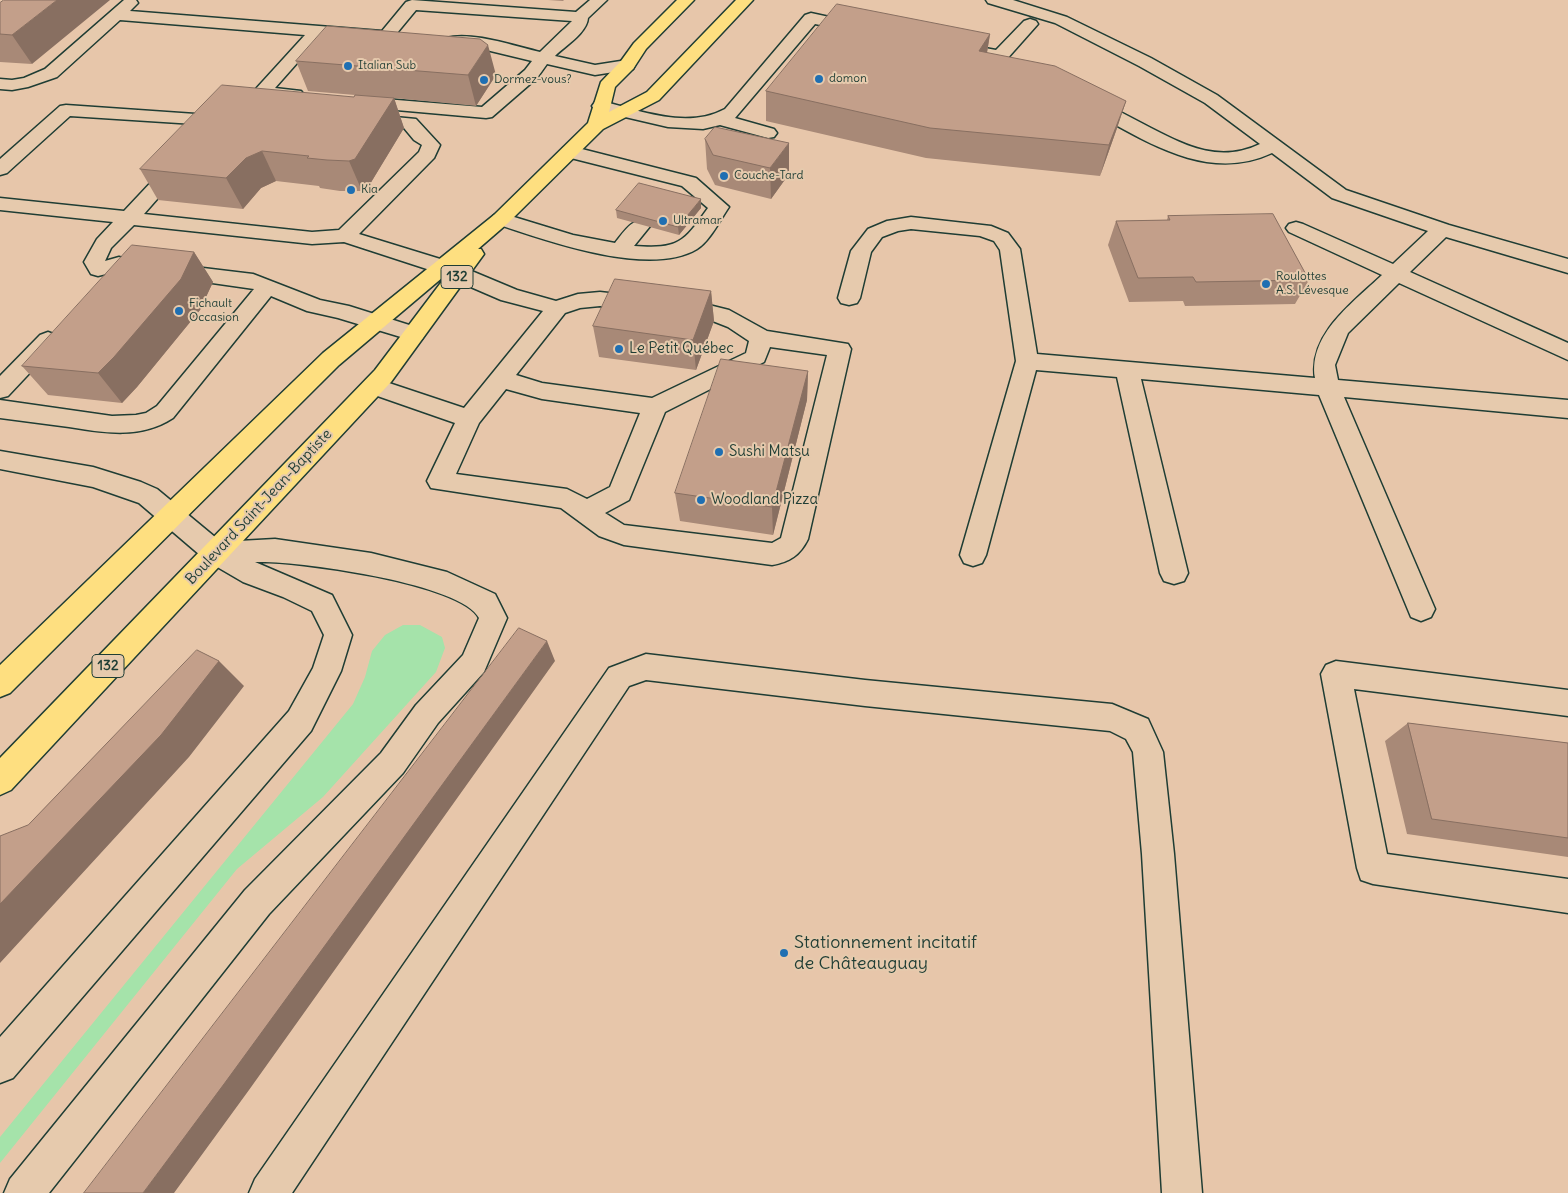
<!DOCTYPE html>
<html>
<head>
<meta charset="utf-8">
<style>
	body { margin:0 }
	canvas { display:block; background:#e7c6aa }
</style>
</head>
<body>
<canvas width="1568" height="1193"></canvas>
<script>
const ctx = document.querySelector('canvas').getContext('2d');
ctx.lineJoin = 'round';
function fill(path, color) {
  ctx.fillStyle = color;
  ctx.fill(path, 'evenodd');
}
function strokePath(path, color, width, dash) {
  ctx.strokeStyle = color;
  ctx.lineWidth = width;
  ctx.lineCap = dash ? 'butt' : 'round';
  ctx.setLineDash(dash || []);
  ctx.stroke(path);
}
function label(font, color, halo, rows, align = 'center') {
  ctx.font = font + ' Delius,sans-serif';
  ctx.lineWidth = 4;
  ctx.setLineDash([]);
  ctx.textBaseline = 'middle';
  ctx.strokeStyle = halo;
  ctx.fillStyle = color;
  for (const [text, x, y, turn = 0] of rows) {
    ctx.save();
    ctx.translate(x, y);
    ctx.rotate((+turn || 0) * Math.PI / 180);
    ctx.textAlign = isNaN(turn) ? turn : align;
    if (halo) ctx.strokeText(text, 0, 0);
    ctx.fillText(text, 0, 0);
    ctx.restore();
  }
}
const green = new Path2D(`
	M403 625H420L442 637 445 648 436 672 323 797 237 869 0 1163V1137L353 704 365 677 372 651 385 635Z`);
const minor = new Path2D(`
	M124 0H136L138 3 130 11 382 31 406 2 412 0 576 12 590 0H607L588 18C587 33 565 46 555 56L595 65 627 60 633 61 635 65 633 69 595 75 547 64 537 78 492 117 486 118 385 109 379 108 376 104 379 100 385 99 482 107 525 70 532 61 478 48 446 44 444 41 446 38C472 31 514 46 540 52L572 21 416 10 392 39 386 41 321 36 275 88 301 91 304 95 301 99C288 102 269 99 256 96L253 92 305 35 120 20 57 77 28 87 12 90 0 89V79L12 80 24 78 45 69Z
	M986 0H1013L1067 17 1151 58 1217 95 1346 190 1449 225 1568 259V273L1446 237 1410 272 1568 343V360L1399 283 1348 333 1335 365 1338 380 1568 400V418L1344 397 1435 609 1431 617 1421 621 1411 617 1319 395 1141 379 1188 573 1184 581 1174 584 1164 581 1160 573 1117 377 1036 370 986 555 982 563 973 566 964 563 960 555 1016 361 1000 250 994 241 980 236 911 229 898 231 882 237 871 252 860 298 857 303 849 305 841 303 838 298 851 251 868 229 887 221 911 217 991 226 1008 233 1020 249 1037 354 1315 378C1308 334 1354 302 1382 275L1289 232 1286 228 1289 224 1296 222 1303 224 1393 264 1428 231 1332 198 1272 153C1204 185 1139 136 1081 106L1078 102 1081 98 1087 97 1093 98C1113 108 1132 118 1151 128 1188 147 1220 163 1260 144L1205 103 1139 66 1055 23 988 3Z
	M811 13 866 25 868 28 866 31 860 33 815 24 735 118 774 129 777 133 774 137 768 138 720 125 703 129 668 127 595 110 592 106 595 102 601 101C640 110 686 130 725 109L805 15Z
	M1030 19 1036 21 1038 24 1006 60 1000 61 963 54 957 53 955 49 957 45 963 44 996 50 1024 21Z
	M66 105 210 115 216 116 219 120 216 124 210 125 70 116 7 173 0 175V159L60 106Z
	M364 114 416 119 440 145 434 158 359 234 450 262 517 290 556 301 578 294 600 292 705 304 729 310 767 331 848 344 851 349 808 539C800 555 790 562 772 565L624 545 599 536 561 508 431 488 427 481 455 423 366 392 362 386 366 380 374 378 464 408 543 311 501 300 436 272 344 242 312 244 134 225 111 248 105 261 119 257 126 259 129 264 126 269 98 276 91 274 84 262 97 239 113 222 0 210V198L124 211 171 161 178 159 185 161 187 165 144 214 312 232 339 230 419 152 422 145 414 140 404 128 358 123 355 119 358 115ZM600 306 705 318 728 327 749 341 746 353 652 398 542 383 516 375 565 313 580 308ZM770 347 827 355 781 538 772 543 624 525 605 513 629 500 665 412 764 362ZM506 389 542 399 640 413 610 487 587 499 567 489 456 474 479 423Z
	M570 146 696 178 729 207C720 220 710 241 697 249 649 278 544 240 494 223L491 219 494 215 501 213 573 235 615 243C624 232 632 217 648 221L651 225 634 246C679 249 683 243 708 208L682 186 563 156 561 152 563 148Z
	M170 264 253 274 320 300 349 306 422 329 425 334 422 339 414 341 338 318 307 311 271 296 173 418C141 439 105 433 69 427 46 424 23 421 0 418V400L112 416 136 415 146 413 157 406 254 289 163 276 160 271 163 266Z
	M48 332 56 335 59 340 56 345 8 396 0 398V376L40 335Z
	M0 451 93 467 141 482 157 489 221 542 275 539 371 553 447 572 495 594 507 618 484 672 438 723 403 773 269 914 49 1193H4L10 1179 245 890 381 753 416 705 463 655 479 618C462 583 294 560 255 562L332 595 352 635 341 671 311 731 13 1078 0 1083V1037L289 711 313 668 324 635 312 611 283 597 243 582 207 561 139 503 93 487 0 469Z
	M646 654 865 680 1112 704 1148 719 1163 752 1174 854 1202 1193H1162L1142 854 1133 752 1126 739 1110 731 865 706 646 680 629 686 292 1193H249L255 1179 609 668Z
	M1336 661 1568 690V716L1354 689 1387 854 1568 879V913L1373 884 1361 880 1357 868 1321 674 1326 665Z`);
const highway = new Path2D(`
	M677 0H694L646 49 633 69 615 87 609 112 647 92 736 0H753L659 100 603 129 508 223 478 249H481L484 254 391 382 11 790 0 795V758L375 370 449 272 339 365 10 693 0 697V665L323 353 494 215 588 123 601 82 621 61 634 43Z`);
const wall = new Path2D(`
	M548 0H564L563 1Z
	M0 3 32 64 0 62Z
	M990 34 987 53 1126 101 1116 131 1100 176 926 158 766 121V91Z
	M296 61 496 75 476 106 394 98 404 128 367 189 362 191H340L320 188 319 186 276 181 261 188 243 209 158 200 140 169 354 97 355 95 308 91Z
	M705 139 789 174 771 199 715 185 707 169Z
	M701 208 679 235 617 218 616 210Z
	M1168 216 1309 280 1295 304 1185 306 1183 301 1129 302 1108 245 1116 221 1167 220Z
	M194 252 213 282 200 310 137 387 122 403 48 395 22 366Z
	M711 291 714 321 696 370 599 357 593 326Z
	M808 371 807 400 773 535 680 521 675 493Z
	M1408 723 1568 743V857L1407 834 1385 741Z`);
const shadedWall = new Path2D(`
	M57 0H110L32 64 12 35Z
	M990 34 985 64 979 51Z
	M488 45 496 75 476 106 468 75Z
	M394 98 404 128 367 189 362 191 349 161Z
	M1126 101 1116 131 1100 176 1109 145Z
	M789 143V174L771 199 770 168Z
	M262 151 276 181 261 188 243 209 226 178 246 158Z
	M701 199V208L679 235 678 227Z
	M194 252 213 282 200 310 137 387 122 403 98 373Z
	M711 291 714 321 696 370 693 340Z
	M808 371 807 400 773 535 772 507Z
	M547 641 555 661 249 1090 174 1193H143Z
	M219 661 244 686 189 757 0 963V904Z`);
const building = new Path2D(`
	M4 0H57L12 35 0 34V3Z
	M837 4 990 34 979 51 1055 66 1126 101 1109 145 930 128 766 91Z
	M327 26 480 39 488 45 468 75 296 61Z
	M222 85 354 97 355 95 394 98 355 159 349 161 327 160 307 158 309 156 262 151 246 158 226 178 140 169Z
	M715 127 789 143 770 168 713 155 705 139Z
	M639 183 701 199 678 227 616 210Z
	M1273 214 1309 280 1196 282 1193 277 1138 278 1116 221 1170 220 1168 216Z
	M132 245 194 252 181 279 114 357 98 373 22 366Z
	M615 279 711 291 693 340 593 326Z
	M721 359 808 371 772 507 675 493Z
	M519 628 547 641 224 1084 143 1193H84Z
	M197 650 219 661 161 735 0 904V836L28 825Z
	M1408 723 1568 743V838L1432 819Z`);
const markers = [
	[348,66,5,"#1f6fb2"],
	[819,79,5,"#1f6fb2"],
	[484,80,5,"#1f6fb2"],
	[724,176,5,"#1f6fb2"],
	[351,190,5,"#1f6fb2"],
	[663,221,5,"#1f6fb2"],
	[1266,284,5,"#1f6fb2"],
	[179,311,5,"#1f6fb2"],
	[619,349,5,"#1f6fb2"],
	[719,452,5,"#1f6fb2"],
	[701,500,5,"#1f6fb2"],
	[784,953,5,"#1f6fb2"]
];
const farPoinames = [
	["Italian Sub",358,66],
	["domon",829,79],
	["Dormez-vous?",494,80],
	["Couche-Tard",734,176],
	["Kia",361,190],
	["Ultramar",673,221],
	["Roulottes",1276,277],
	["A.S. Lévesque",1276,291],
	["Fichault",189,304],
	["Occasion",189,318]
];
const shields = [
	[457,277,32],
	[108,666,32]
];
const shieldNames = [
	["132",457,277],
	["132",108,666]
];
const poiNames = [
	["Le Petit Québec",629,349],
	["Sushi Matsu",729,452],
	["Woodland Pizza",711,500]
];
const streetNames = [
	["Boulevard Saint-Jean-Baptiste",259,507,-47]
];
const nearPoinames = [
	["Stationnement incitatif",794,943],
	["de Châteauguay",794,964]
];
fill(green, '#a5e3aa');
strokePath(minor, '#1f3d34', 3);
strokePath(highway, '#1f3d34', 3);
fill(minor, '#e6caad');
fill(highway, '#fedf80');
fill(wall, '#a88977');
fill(shadedWall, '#886f61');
fill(building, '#c39f8a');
strokePath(building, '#886f61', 1);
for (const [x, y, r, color] of markers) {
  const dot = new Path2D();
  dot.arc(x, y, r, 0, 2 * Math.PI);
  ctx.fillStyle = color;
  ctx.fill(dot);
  strokePath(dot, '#e6caad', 2);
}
label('12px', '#1f3d34', '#e6caad', farPoinames, 'left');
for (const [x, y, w] of shields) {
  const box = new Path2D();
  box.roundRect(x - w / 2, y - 11.5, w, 23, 4);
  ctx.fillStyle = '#e6caad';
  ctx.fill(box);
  strokePath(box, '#1f3d34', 1);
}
label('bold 14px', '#1f3d34', null, shieldNames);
label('15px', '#1f3d34', '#e6caad', poiNames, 'left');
label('15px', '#1f3d34', '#e6caad', streetNames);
label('18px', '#1f3d34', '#e6caad', nearPoinames, 'left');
</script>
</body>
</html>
